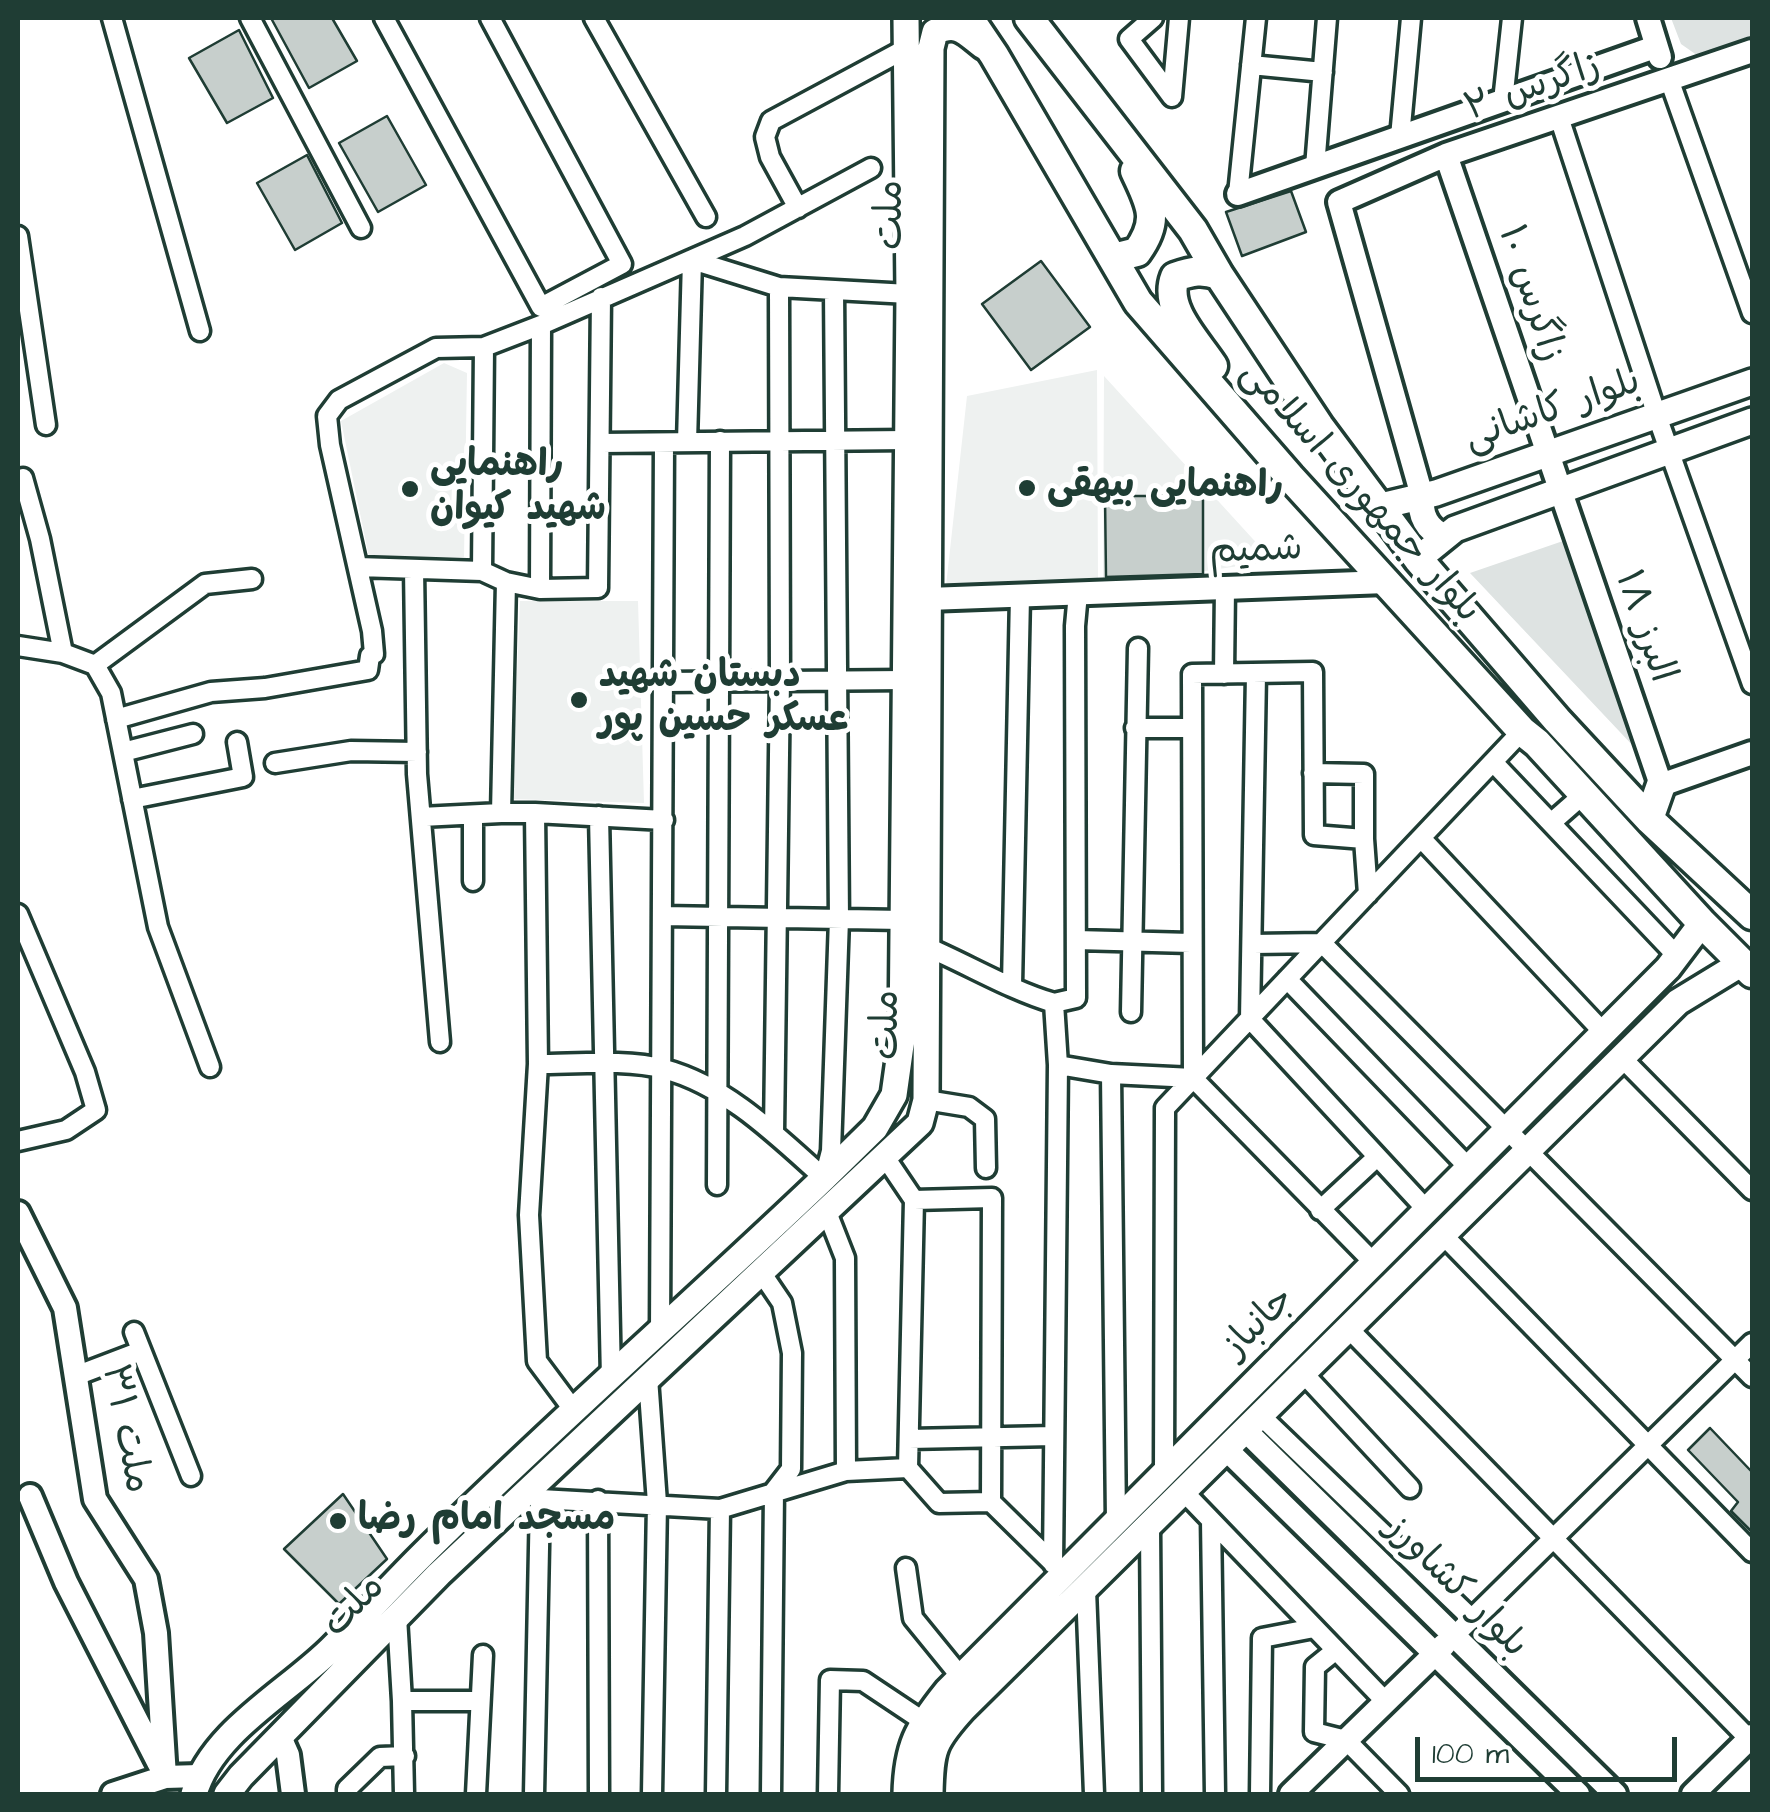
<!DOCTYPE html>
<html>
<head>
<meta charset="utf-8">
<style>
	body { margin:0 }
	#map { position:relative; width:1770px; height:1812px; overflow:hidden; background:#fff; font-family:"Architects Daughter",sans-serif }
	canvas { display:block }
	.frame { position:absolute; inset:0; border:20px solid #1f3d34; pointer-events:none }
	.scale { position:absolute; left:1415px; top:1737px; width:262px; height:45px; box-sizing:border-box; border:5px solid #1f3d34; border-top:0; padding-left:12px; font-size:30px; line-height:35px; white-space:nowrap; color:#1f3d34; -webkit-text-stroke:8px #fff; paint-order:stroke }
</style>
</head>
<body>
<div id="map">
<canvas width="1770" height="1812"></canvas>
<div class="frame"></div>
<div class="scale">100 m</div>
</div>
<script>
const ctx = document.querySelector('canvas').getContext('2d');
ctx.lineJoin = 'round';
function fill(path, color) {
  ctx.fillStyle = color;
  ctx.fill(path, 'evenodd');
}
function strokePath(path, color, width, dash) {
  ctx.strokeStyle = color;
  ctx.lineWidth = width;
  ctx.lineCap = dash ? 'butt' : 'round';
  ctx.setLineDash(dash || []);
  ctx.stroke(path);
}
function label(font, color, halo, rows, align = 'center') {
  ctx.font = font + ' "Architects Daughter","Playpen Sans Arabic",sans-serif';
  ctx.lineWidth = 10;
  ctx.setLineDash([]);
  ctx.textBaseline = 'middle';
  ctx.strokeStyle = halo;
  ctx.fillStyle = color;
  for (const [text, x, y, turn = 0] of rows) {
    ctx.save();
    ctx.translate(x, y);
    ctx.rotate((+turn || 0) * Math.PI / 180);
    ctx.textAlign = isNaN(turn) ? turn : align;
    if (halo) ctx.strokeText(text, 0, 0);
    ctx.fillText(text, 0, 0);
    ctx.restore();
  }
}
const built = new Path2D(`
	M444 363 467 373 464 557H369L341 421Z
	M1097 370 1098 581 946 586 967 396Z
	M1104 376 1273 561 1103 586Z
	M520 601H638L644 803 512 799Z`);
const green = new Path2D(`
	M1671 18H1752V43L1701 58 1681 44Z
	M1563 541 1636 749 1470 573Z`);
const building = new Path2D(`
	M271 18H332L357 61 309 88Z
	M239 30 273 98 227 123 189 58Z
	M387 116 426 185 378 212 339 143Z
	M307 155 342 223 295 250 257 183Z
	M1291 191 1306 232 1242 256 1226 212Z
	M1041 261 1090 327 1031 370 982 304Z
	M1105 496H1203V574L1106 577Z
	M1710 1428 1752 1472V1532L1731 1511 1738 1502 1688 1450Z
	M343 1494 387 1559 339 1604 284 1549Z`);
const minor = new Path2D(`
	M112 18 200 331
	M250 18 361 228
	M384 18 541 307 622 264 490 18
	M594 18 706 217
	M1153 18 1129 39 1172 97 1179 18
	M1251 65 1323 72
	M1669 79 1752 313
	M1503 101 1512 18
	M1559 117 1657 416 1752 684
	M1400 137 1411 18
	M1315 167 1327 18
	M1238 194 1256 18
	M798 208 770 157 765 137 771 121 907 48
	M18 236 46 425
	M687 442 692 260 779 287 909 294
	M601 443 907 440
	M18 480 23 478 40 539 63 653
	M358 567 482 571 506 582 540 589 598 588 601 297
	M414 569 417 774 440 1042
	M482 571 484 347
	M506 582 501 813H535L538 1064 529 1215 537 1361 575 1412
	M540 589 541 325
	M18 646 63 653 95 665 111 693 158 927 210 1067
	M95 665 205 584 252 579
	M1224 674 1225 588
	M1256 674 1250 1019 1425 1208
	M665 682 905 680
	M116 719 211 692 265 688 368 670 370 656 374 654 372 631 330 445 327 416 339 400 436 348 484 347 541 325 745 236 871 168
	M1135 728H1192
	M123 752 193 734
	M1493 762 1677 956
	M275 763 351 751 417 752
	M1313 773 1364 774V839
	M132 799 243 777 237 742
	M535 813 664 820
	M473 815V881
	M599 816 611 1378
	M421 817 501 813
	M1551 823 1584 794
	M1421 838 1604 1033
	M18 914 85 1072 96 1110 66 1130 18 1141
	M663 916 903 920
	M1076 940 1191 943
	M1253 944 1322 943 1752 1377
	M927 947C969 965 1010 990 1054 1003L1058 1065 1111 1074 1193 1078
	M1287 979 1469 1168
	M1012 985 1020 596
	M1054 1003 1076 998 1075 626 1078 593
	M1131 1012 1138 648
	M1622 1058 1752 1190
	M538 1064C576 1064 628 1059 664 1069 727 1086 776 1135 824 1178L831 1151 839 919 834 290
	M1111 1074 1116 1521
	M1193 1078 1192 674 1313 672 1314 835 1364 839 1368 894
	M1193 1078 1374 1263
	M926 1100 969 1107 985 1119 986 1168
	M774 1133 780 679 779 287
	M885 1157 914 1200 908 1468
	M717 1185 720 441
	M914 1200 992 1198 991 1502
	M1320 1210 1377 1157
	M827 1212 845 1258 846 1471
	M1443 1235 1752 1552
	M761 1272 782 1303 792 1353 791 1469 774 1491 771 1794
	M1349 1329 1752 1742
	M134 1332 191 1476
	M660 1333 664 443
	M1304 1374 1410 1488
	M78 1375 141 1351
	M648 1378 657 1503 652 1794
	M1261 1416 1471 1618
	M909 1439 1053 1436
	M1164 1473 1165 1108 1522 731
	M531 1486 540 1499 720 1509 846 1471 908 1468 939 1503 991 1502 1052 1562
	M1184 1492 1386 1702
	M598 1500 599 1794
	M1211 1520 1215 1794
	M1150 1527 1152 1794
	M1053 1564 1058 1065
	M906 1568 913 1618 961 1677
	M1086 1590 1094 1794
	M397 1617 402 1701
	M1454 1636 1752 1343
	M1336 1650 1315 1667 1314 1732 1346 1740 1399 1794
	M347 1794V1789L380 1757 405 1756
	M404 1794 402 1701H480
	M476 1794 483 1655
	M534 1794 540 1499
	M716 1794 720 1509
	M828 1794 830 1680 863 1681 923 1721
	M1260 1794 1262 1638 1314 1628`);
const tertiary = new Path2D(`
	M1648 18 1660 57
	M1446 155 1661 785 1752 753
	M1238 194 1655 47
	M1422 496 1339 202 1446 155 1752 51
	M928 599 1386 582
	M18 1213 65 1308 95 1499 146 1579 156 1633 165 1777
	M1246 1431 1615 1794
	M1227 1450 1578 1794
	M30 1496 66 1582 159 1764
	M280 1737 288 1755 293 1794
	M113 1794 165 1777 199 1776
	M1291 1794 1444 1645
	M1693 1794 1752 1736`);
const secondary = new Path2D(`
	M1422 496C1419 515 1427 530 1445 537
	M1377 507 1436 493 1752 382
	M1418 559 1455 529 1752 421
	M194 1794C211 1732 288 1692 332 1648 362 1618 391 1586 421 1556 552 1426 691 1305 824 1178L875 1128 894 1095 902 1038 909 294 906 18
	M227 1794 241 1776 439 1574 920 1123 926 1100 931 48 935 32C957 21 965 32 983 46
	M906 1794C907 1747 917 1728 947 1691L1668 968 1702 923
	M930 1794C931 1749 933 1742 964 1708L1678 1002 1742 963`);
const primary = new Path2D(`
	M969 18 994 55 1138 302 1290 477 1522 731 1537 743 1702 923 1752 973
	M1029 18 1193 230 1219 275 1319 426 1418 559 1557 720 1649 819 1752 915
	M1113 258 1137 252C1161 219 1150 204 1135 171
	M1213 366C1196 340 1163 308 1175 277 1192 271 1202 269 1219 275
	M1649 819 1661 785`);
const markers = [
	[1027,488,10,"#1f3d34"],
	[410,489,10,"#1f3d34"],
	[579,700,10,"#1f3d34"],
	[338,1521,10,"#1f3d34"]
];
const streetNames = [
	["زاگرس ۲",1533,89,-19],
	["ملت",893,215,-90],
	["زاگرس ۱۰",1529,294,72],
	["بلوار کاشانی",1553,412,-19],
	["بلوار جمهوری اسلامی",1359,493,48],
	["شمیم",1256,552,-2],
	["البرز ۱۸",1643,627,71],
	["ملت",889,1025,-90],
	["جانباز",1260,1324,-45],
	["ملت ۳۱",124,1429,79],
	["بلوار کشاورز",1455,1588,45],
	["ملت",355,1607,-46]
];
const poiNames = [
	["راهنمایی",430,467],
	["شهید کیوان",430,511],
	["راهنمایی بیهقی",1047,488],
	["دبستان شهید",599,678],
	["عسکر حسین پور",599,722],
	["مسجد امام رضا",358,1521]
];
fill(built, '#eef1f0');
fill(green, '#dee3e2');
fill(building, '#c7cfcc');
strokePath(building, '#1f3d34', 2.5);
strokePath(minor, '#1f3d34', 25);
strokePath(tertiary, '#1f3d34', 30);
strokePath(secondary, '#1f3d34', 32);
strokePath(primary, '#1f3d34', 35);
strokePath(minor, '#fff', 18);
strokePath(tertiary, '#fff', 22);
strokePath(secondary, '#fff', 25);
strokePath(primary, '#fff', 28);
for (const [x, y, r, color] of markers) {
  const dot = new Path2D();
  dot.arc(x, y, r, 0, 2 * Math.PI);
  ctx.fillStyle = color;
  ctx.fill(dot);
  strokePath(dot, '#fff', 4);
}
label('38px', '#1f3d34', '#fff', streetNames);
label('bold 38px', '#1f3d34', '#fff', poiNames, 'left');
</script>
</body>
</html>
